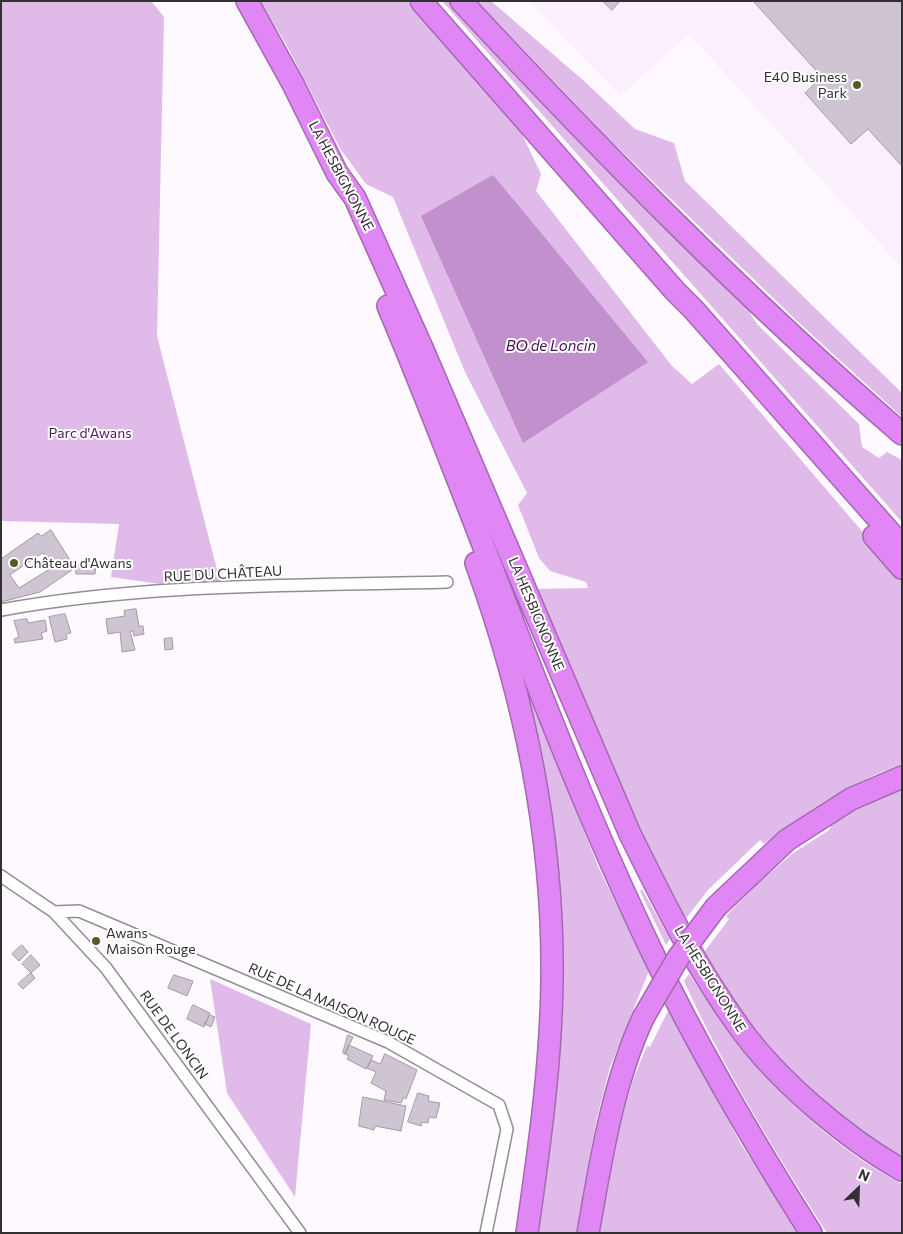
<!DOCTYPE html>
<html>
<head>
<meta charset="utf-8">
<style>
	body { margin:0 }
	#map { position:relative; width:903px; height:1234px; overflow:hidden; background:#fdf9fe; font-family:Commissioner,sans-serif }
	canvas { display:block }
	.frame { position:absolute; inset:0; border:2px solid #333034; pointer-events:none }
	.north { position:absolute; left:833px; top:1164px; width:50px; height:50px; -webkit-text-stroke:4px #fff; paint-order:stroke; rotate:24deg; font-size:14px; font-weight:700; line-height:20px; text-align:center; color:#333034 }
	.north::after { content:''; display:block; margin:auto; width:18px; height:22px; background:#333034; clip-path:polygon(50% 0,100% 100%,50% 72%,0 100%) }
</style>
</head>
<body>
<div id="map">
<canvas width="903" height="1234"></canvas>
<div class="frame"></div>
<div class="north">N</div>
</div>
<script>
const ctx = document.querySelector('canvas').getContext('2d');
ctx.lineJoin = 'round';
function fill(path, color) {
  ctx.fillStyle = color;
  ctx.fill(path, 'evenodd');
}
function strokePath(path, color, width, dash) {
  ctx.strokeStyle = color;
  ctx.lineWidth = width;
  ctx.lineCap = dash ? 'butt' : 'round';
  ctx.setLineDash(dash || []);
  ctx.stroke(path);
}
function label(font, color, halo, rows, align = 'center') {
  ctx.font = font + ' Commissioner,sans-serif';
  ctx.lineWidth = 4;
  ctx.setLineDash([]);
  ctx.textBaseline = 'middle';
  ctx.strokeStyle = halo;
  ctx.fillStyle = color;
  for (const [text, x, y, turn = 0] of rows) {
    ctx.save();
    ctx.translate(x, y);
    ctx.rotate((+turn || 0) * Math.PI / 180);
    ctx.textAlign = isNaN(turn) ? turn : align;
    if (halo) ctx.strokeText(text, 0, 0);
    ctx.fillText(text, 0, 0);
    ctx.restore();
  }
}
const built = new Path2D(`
	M529 1H902V268L689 34 620 96Z`);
const green = new Path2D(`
	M1 1H151L164 17 157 336 223 593 111 577 119 524 1 521Z
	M260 1H407L520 130 541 174 536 191 672 366 692 384 719 364 902 578V764C852 782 807 812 764 844L760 840 708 890 684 921 652 861 532 589 588 588 586 582 550 571 539 558 518 505 527 493 465 372 393 197 366 184 341 150 287 46Z
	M442 1H451L649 208 738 294 757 324 859 424 862 447 879 458 887 452 902 460V522Z
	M477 1H491L584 81 635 129 674 143 685 181 902 393V417L798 322 608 138Z
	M528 691 600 871 649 971 610 1067 597 1117 576 1233H535L555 1068 525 693Z
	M902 784V1162L810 1094 741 1019 702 955 729 919 726 916 757 884 792 854 829 830 835 818Z
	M642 889 670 939 666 945 640 891Z
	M689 974C744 1058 812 1137 902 1184V1233H827C775 1152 724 1069 684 981Z
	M210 979 311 1024 295 1197 227 1093Z
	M669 1009 741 1144 799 1233H597L615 1125 621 1121 633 1080 647 1046 650 1047Z`);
const water = new Path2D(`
	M493 175 648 362 523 443 421 216Z`);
const building = new Path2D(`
	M603 1H620L612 10Z
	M756 1H902V166L868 129 851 144 805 93 822 77 754 2Z
	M51 530 75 568 40 592 1 602V559L38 533 41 536ZM43 553 53 567 19 588 10 575Z
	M85 560 88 564 96 565 95 574H76L75 567Z
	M136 609 139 626H143L144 634 134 636 133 631H130L135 650 122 652 120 632 108 634 106 619 125 616 124 611Z
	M65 614 71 633 66 634 67 639 55 642 49 617Z
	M27 619 28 623 45 620 47 631 41 633 43 639 15 643 14 639 19 637 14 621Z
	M172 638 173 649 165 650 164 639Z
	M22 945 28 952 19 961 12 954Z
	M31 955 40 965 31 973 22 964Z
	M31 973 35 978 23 989 18 984Z
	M174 975 193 981 187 996 168 988Z
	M193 1005 210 1013 204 1027 187 1019Z
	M210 1015 215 1017 211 1027 205 1024Z
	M348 1035 353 1037 345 1054 343 1053Z
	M349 1045 373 1056 366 1069 347 1059 349 1056 345 1054Z
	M385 1054 417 1070 406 1099 404 1097 401 1103 384 1100 386 1091 371 1083 376 1072 367 1068 371 1060 380 1064Z
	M418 1093 429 1096 428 1101 440 1103 436 1118 429 1117 428 1123 422 1122 421 1126 408 1122Z
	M363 1097 406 1106 401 1131 375 1126 374 1130 359 1126Z`);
const street = new Path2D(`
	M1 610C148 583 299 586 447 582
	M1 876 54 912 106 968 300 1233
	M54 912 79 911 388 1042 499 1105 507 1129 486 1233`);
const highway = new Path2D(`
	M247 1 293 84 337 173 355 198 423 350 630 834C663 901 696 968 740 1028 777 1080 847 1139 902 1170
	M421 1 675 291 694 310 902 546
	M461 1C601 151 746 299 902 434
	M388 306C479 521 552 745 654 956 700 1052 754 1143 811 1233
	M874 536 902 568
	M476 563C525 698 554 837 552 981 551 1065 539 1149 527 1233
	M716 907 787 840 851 799 902 777
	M588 1233C601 1160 612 1086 643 1018`);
const highwayBridge = new Path2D(`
	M643 1018 678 958 716 907`);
const markers = [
	[857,85,5,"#595a27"],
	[14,563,5,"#595a27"],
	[96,941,5,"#595a27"]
];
const poiNames = [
	["E40 Business",847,77,"right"],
	["Park",847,93,"right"],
	["Château d'Awans",24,563],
	["Awans",106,933],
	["Maison Rouge",106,949]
];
const streetNames = [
	["LA HESBIGNONNE",341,176,62],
	["RUE DU CHÂTEAU",223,574,-3],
	["LA HESBIGNONNE",536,614,67],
	["LA HESBIGNONNE",710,979,58],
	["RUE DE LA MAISON ROUGE",332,1004,24],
	["RUE DE LONCIN",174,1035,54]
];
const parkNames = [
	["Parc d'Awans",90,433]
];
const waterNames = [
	["BO de Loncin",551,346]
];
fill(built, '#fbeffe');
fill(green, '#e0bbe9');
fill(water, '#c290cd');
fill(building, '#cfc5d2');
strokePath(building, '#a399a5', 1);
strokePath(street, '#968c98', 14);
strokePath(highway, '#a369b1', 24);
strokePath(street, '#fff', 11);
strokePath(highway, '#e087f5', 21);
strokePath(highwayBridge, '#a369b1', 24, []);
strokePath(highwayBridge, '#e087f5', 21);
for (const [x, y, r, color] of markers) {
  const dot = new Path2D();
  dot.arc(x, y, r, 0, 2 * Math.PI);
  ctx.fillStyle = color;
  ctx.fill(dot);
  strokePath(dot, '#fff', 2);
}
label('14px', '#333034', '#fff', poiNames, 'left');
label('14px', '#333034', '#fff', streetNames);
label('14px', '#531660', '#fff', parkNames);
label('italic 15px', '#4b0c58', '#fff', waterNames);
</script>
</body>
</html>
